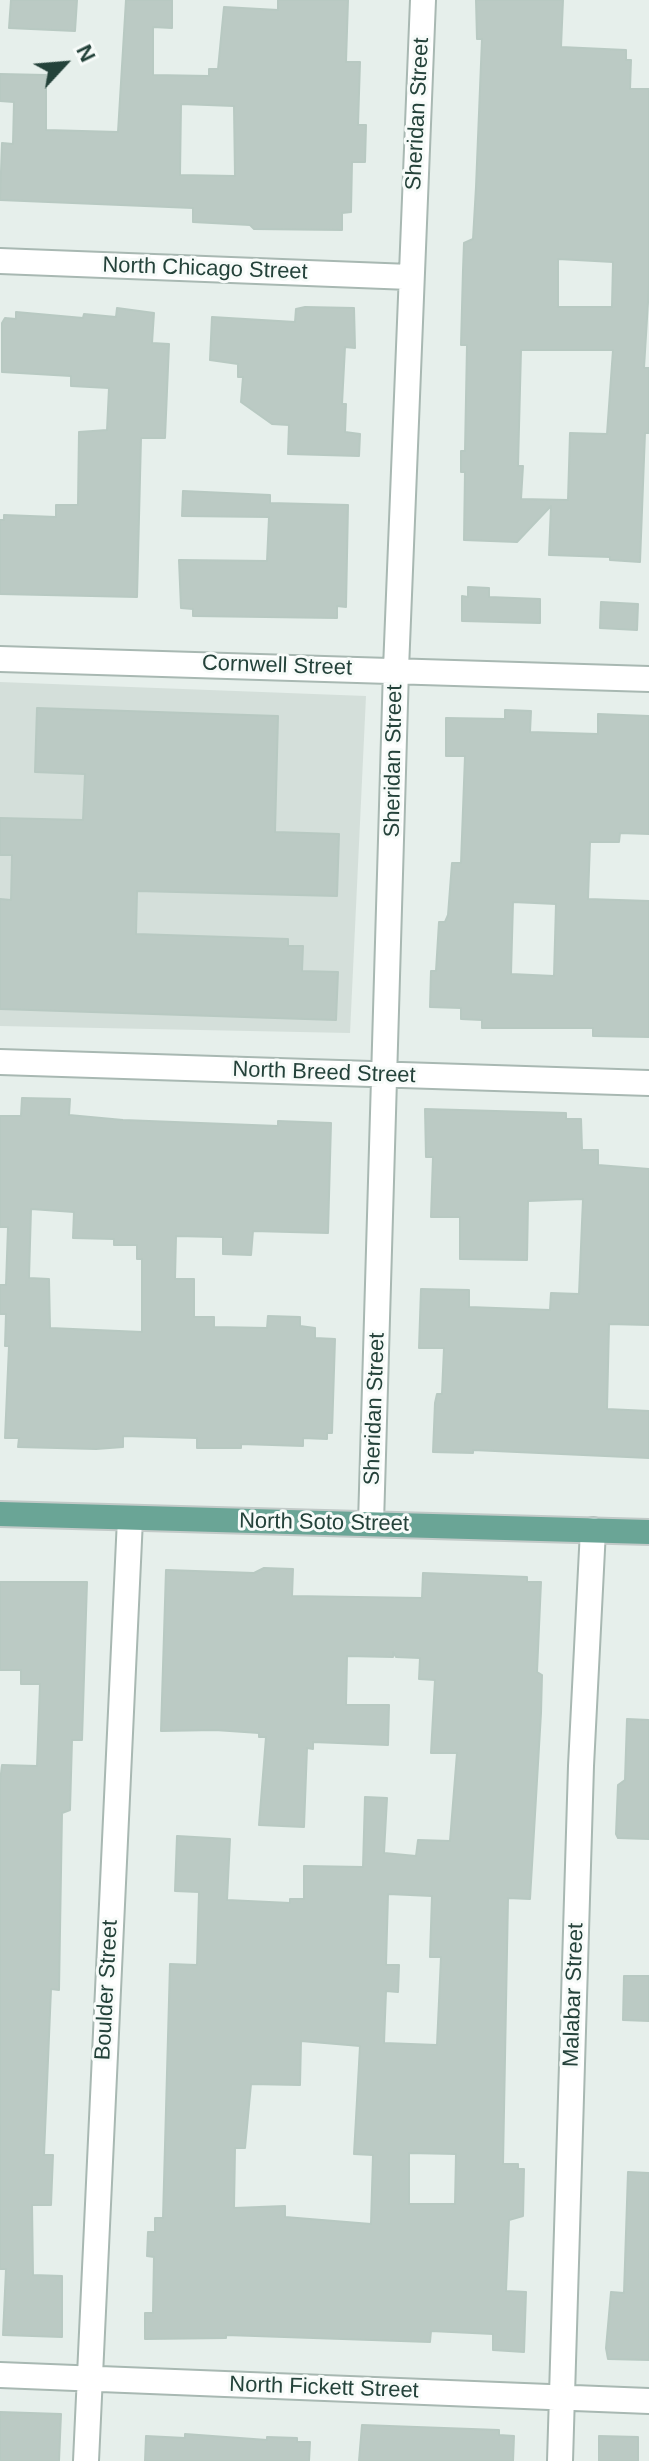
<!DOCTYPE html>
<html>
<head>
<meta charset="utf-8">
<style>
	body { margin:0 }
	#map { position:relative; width:649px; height:2461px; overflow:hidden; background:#e6efeb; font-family:Helvetica,sans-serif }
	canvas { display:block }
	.north { position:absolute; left:24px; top:24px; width:80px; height:80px; -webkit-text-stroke:6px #f7fbf9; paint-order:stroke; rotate:64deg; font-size:22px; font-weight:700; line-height:32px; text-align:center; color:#24423a }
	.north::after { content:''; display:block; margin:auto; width:28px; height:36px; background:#24423a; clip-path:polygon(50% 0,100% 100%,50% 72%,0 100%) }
</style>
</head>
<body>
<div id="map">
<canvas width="649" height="2461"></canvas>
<div class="north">N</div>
</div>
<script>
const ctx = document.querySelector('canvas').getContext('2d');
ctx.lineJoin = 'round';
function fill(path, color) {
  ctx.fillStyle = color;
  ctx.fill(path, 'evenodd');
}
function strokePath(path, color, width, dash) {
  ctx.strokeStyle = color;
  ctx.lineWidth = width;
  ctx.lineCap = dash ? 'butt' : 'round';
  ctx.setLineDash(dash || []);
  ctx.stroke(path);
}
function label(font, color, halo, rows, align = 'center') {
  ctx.font = font + ' Helvetica,sans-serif';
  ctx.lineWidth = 6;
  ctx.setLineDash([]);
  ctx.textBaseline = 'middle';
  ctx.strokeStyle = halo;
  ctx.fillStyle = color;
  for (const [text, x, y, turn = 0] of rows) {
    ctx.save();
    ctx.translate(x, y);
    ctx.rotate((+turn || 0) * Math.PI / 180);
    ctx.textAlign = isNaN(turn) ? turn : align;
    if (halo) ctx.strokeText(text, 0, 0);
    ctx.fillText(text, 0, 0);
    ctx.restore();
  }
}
const built = new Path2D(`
	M0 682 366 696 350 1033 0 1026Z`);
const building = new Path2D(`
	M11 0H77L75 31 9 28Z
	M126 0H172V28L153 27V75L209 76V69H218L224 7 278 10V0H348L346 62H360L358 125H366L365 162H352L351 212 342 213V230L254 229 250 225 193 222V208L0 200 2 143 13 144 14 102 0 101V74L46 75V130L118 132ZM181 104 234 106 235 176 180 175Z
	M476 0H563L561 47 626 50V60H631L630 89H649V286L644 368H649V433H645L640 562 610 560V557L549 555 551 506 517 542 464 540 465 472H461V451H465L467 345H461L463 270 464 243 473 239 476 187 482 39H477ZM558 259 613 262 612 307H558ZM521 350H613L607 434 570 433 568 500 521 499 523 466H518Z
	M305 307 354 308 355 348 345 347 342 404H346L345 432 360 434 359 456 288 454 289 425 272 424 241 402 243 377H238V364L210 360 212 317 295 322 296 309Z
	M117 308 154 313 152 343 169 344 165 438H141L137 597 0 594V520H4V515L56 517V505H78L79 432 107 430 109 388 71 386V376L2 372V323L5 318 16 319V312L83 318 84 314 116 317Z
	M183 491 270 495V503L348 505 346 607 337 606V618L193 616V609L181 608 179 560 267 561 269 517 182 516Z
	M468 587 489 588V597L540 599V623L462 621V596L468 597Z
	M601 602 638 604 637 630 600 628Z
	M37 708 278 716 275 832 339 834 337 896 137 891 136 934 288 939V946H303L302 971 338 972 336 1020 0 1009V899L11 900 12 855H0V818L83 820 85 774 35 772Z
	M505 710 531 711 530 732 598 734V714L649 716V834L620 833 619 842H590L588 899 649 901V1037L593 1036V1028H482V1020L461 1019V1008L430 1007 431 971H436L439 922H445L448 915 452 863H461L465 756H446V718L505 719ZM513 902 556 904 554 976 511 974Z
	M22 1098 70 1099 69 1115 123 1120 278 1126V1121L331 1123 328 1233 253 1231 251 1255 223 1254V1237L176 1236 175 1279H194V1317H214V1327L267 1328 268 1316 300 1317V1326L315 1328V1338L335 1339 332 1433H327V1439L303 1438V1446L241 1444V1448H197V1438L123 1436V1447L96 1449 18 1447 19 1438H5L9 1346H5L6 1314H0V1285H6L8 1227H0V1116H21ZM31 1209 74 1212 73 1238 114 1239V1245H137V1259H142V1332L50 1328 49 1279 29 1278Z
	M425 1109 566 1113V1119H581L582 1150H598V1165L649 1169V1325L609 1324 607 1409 649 1411V1458L473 1450V1453L433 1452 435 1403 437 1394H442L444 1348H419L421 1289 469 1290V1307L550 1310 551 1293 579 1294 583 1199 528 1201 527 1260 460 1259V1217H431L433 1157H426Z
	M264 1568 293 1569 292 1596 422 1598 423 1573 527 1577V1582H541L537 1672 542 1675 541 1713 530 1899 508 1898 503 2164H518V2169H524L523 2216 509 2220 506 2291 526 2292 524 2352 493 2350V2334L431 2331 430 2342 226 2335V2338L145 2339V2313H153L154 2257 147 2256 148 2232H155V2218H163L170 1964 197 1965 199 1892 175 1891 177 1836 230 1839 227 1900 290 1903V1899H304V1866L363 1867 365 1797 387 1798 384 1853 416 1856 418 1840 450 1841 457 1753H431L435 1680 419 1679 420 1658 396 1657 393 1652V1657L347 1656 346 1705H389L388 1745 313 1742V1749L307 1748 304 1827 259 1825 266 1737H259V1733L215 1730 161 1731 166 1570 254 1573ZM388 1894 432 1896 430 1957H441L437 2045 384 2043 386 1991 398 1992 399 1965H386ZM301 2041 360 2046 354 2154 373 2155 371 2224 285 2217V2206L234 2208 235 2148H245L251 2084 300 2085ZM409 2153 456 2154 455 2204H409Z
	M0 1582H87L82 1740H72L70 1810 62 1813 59 1990 51 1989 44 2155H53L51 2205H32L33 2275 62 2276V2337L3 2335 6 2269H0V1782L2 1765 37 1766 40 1684H21V1670H0Z
	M627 1719 649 1720V1839L618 1838 616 1834 618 1785 625 1780Z
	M624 1976H649V2021L623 2020Z
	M628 2172 649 2173V2360L608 2359 606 2348 611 2292 624 2293Z
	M0 2412 61 2414 59 2461H0Z
	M362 2425 499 2430V2435L514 2436 513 2461H359Z
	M185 2434 267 2440V2437L297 2438V2442H310L309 2461H145L146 2436 185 2438Z
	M599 2436 638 2437V2461H599Z`);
const street = new Path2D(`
	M0 261 410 277
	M0 659 649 679
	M0 1062 649 1083
	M371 1523 396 669 423 0
	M0 2375 649 2401
	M86 2461 130 1519
	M560 2461 581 1766 593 1530`);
const primary = new Path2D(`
	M0 1514 649 1532`);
const streetNames = [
	["Sheridan Street",418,114,-87],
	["North Chicago Street",205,269,2],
	["Cornwell Street",277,666,2],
	["Sheridan Street",394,761,-89],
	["North Breed Street",324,1073,2],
	["Sheridan Street",375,1409,-88],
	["North Soto Street",324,1523,1],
	["Boulder Street",107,1990,-87],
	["Malabar Street",574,1995,-88],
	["North Fickett Street",324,2388,2]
];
fill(built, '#d4dfda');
fill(building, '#bbcac4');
strokePath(building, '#b8c9c2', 2);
strokePath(street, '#a8b8b2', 28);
strokePath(primary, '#c2cac8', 28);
strokePath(street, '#fff', 24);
strokePath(primary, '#6aa596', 24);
label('22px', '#24423a', '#f7fbf9', streetNames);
</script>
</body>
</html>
